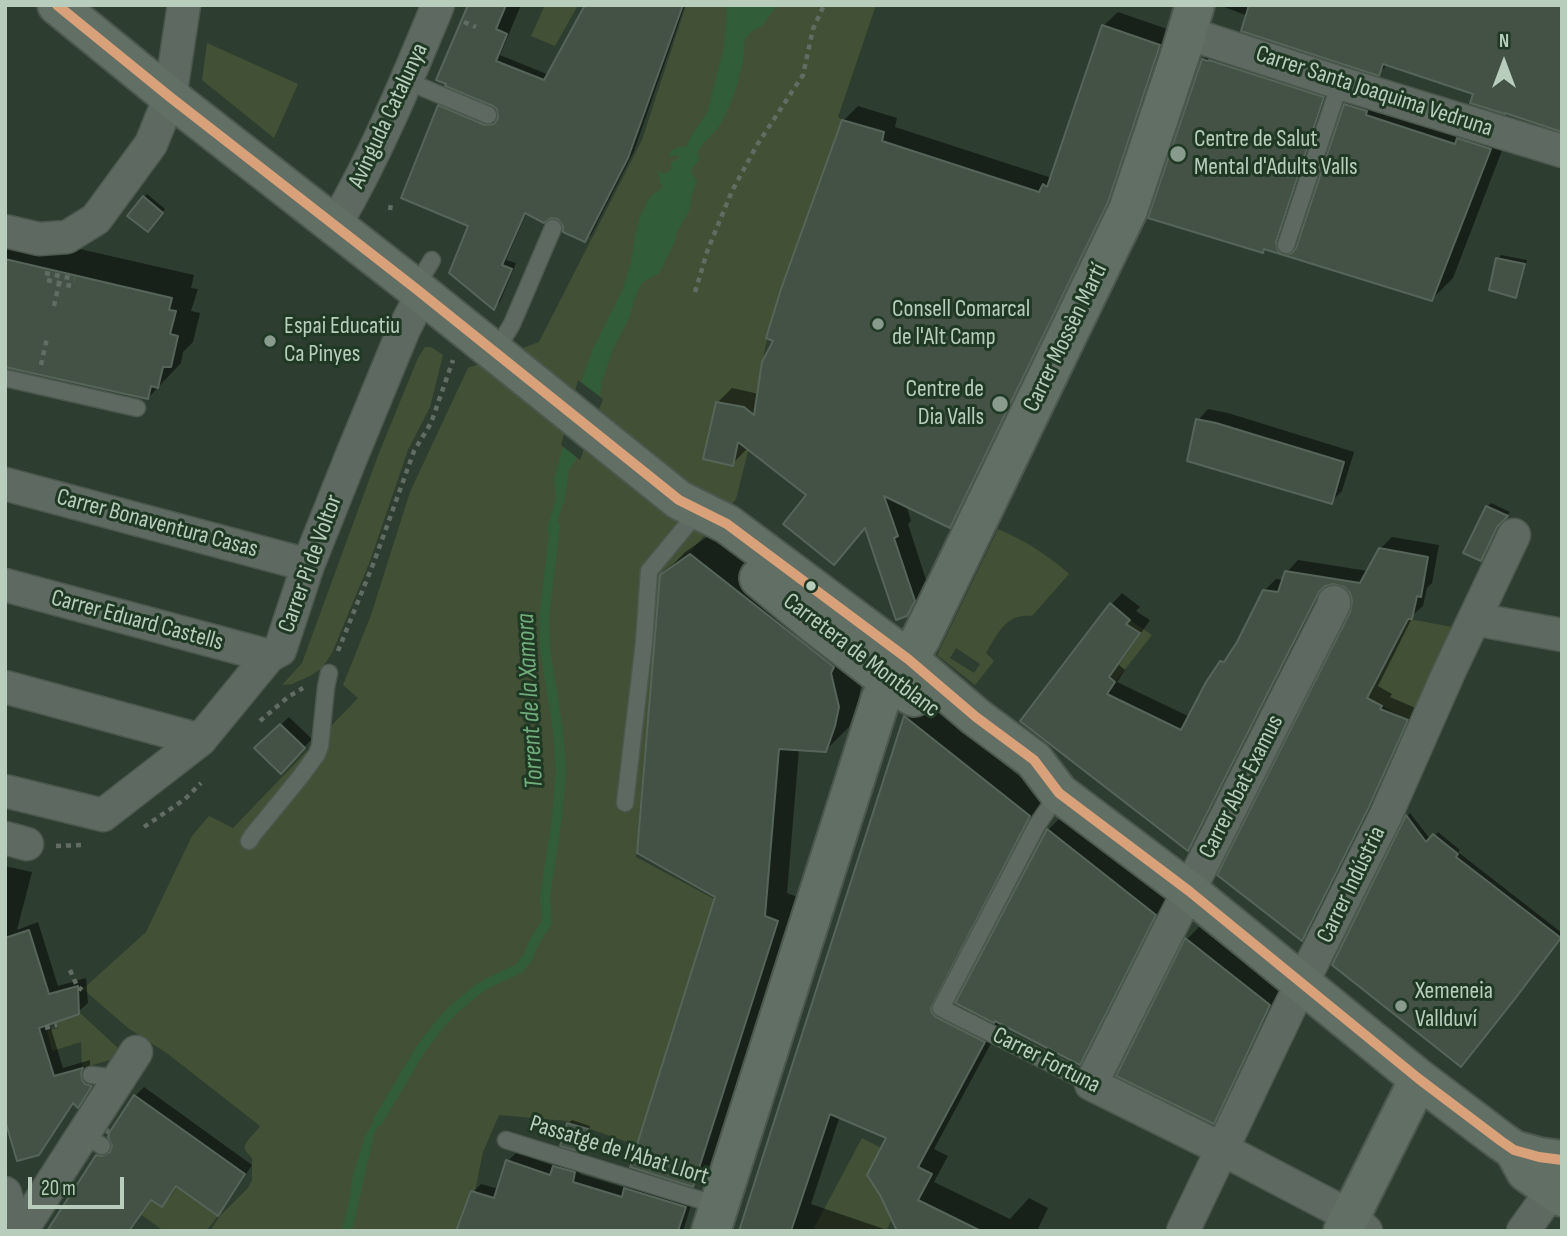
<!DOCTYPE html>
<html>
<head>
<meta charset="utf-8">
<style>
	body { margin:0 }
	#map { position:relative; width:1567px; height:1236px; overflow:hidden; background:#2d3e30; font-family:"Sofia Sans Condensed",sans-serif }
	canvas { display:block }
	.frame { position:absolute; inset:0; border:7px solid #b9cdbd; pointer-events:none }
	.north { position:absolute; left:1469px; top:28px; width:70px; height:70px; -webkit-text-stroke:5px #203924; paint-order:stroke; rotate:0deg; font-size:19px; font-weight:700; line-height:28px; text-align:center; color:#b9cdbd }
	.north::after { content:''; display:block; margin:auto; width:24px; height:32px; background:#b9cdbd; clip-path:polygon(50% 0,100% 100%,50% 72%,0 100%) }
	.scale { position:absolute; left:28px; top:1177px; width:96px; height:32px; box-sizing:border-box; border:4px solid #b9cdbd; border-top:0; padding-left:9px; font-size:21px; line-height:24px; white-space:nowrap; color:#b9cdbd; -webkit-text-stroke:5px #203924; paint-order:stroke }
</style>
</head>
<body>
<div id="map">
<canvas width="1567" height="1236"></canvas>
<div class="frame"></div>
<div class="north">N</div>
<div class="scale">20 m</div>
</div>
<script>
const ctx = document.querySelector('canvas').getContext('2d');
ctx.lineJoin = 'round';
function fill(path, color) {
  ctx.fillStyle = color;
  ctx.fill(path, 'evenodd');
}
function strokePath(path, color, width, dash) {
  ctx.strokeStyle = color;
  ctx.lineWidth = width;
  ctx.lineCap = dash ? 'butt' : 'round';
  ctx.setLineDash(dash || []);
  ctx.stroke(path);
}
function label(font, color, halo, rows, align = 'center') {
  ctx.font = font + ' "Sofia Sans Condensed",sans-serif';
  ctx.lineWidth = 6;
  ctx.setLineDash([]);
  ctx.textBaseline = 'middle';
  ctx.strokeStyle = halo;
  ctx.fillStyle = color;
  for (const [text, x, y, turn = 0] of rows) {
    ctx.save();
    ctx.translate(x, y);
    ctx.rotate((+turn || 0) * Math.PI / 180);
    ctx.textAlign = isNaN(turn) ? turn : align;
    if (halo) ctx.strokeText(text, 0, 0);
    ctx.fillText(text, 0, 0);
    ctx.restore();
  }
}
const green = new Path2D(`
	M545 5H578L555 46 531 36Z
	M686 5H876L838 117 842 120 781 289 765 348 754 412V427L736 499 692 550 663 571 644 755 636 857 716 900 636 1145 567 1121 499 1115 483 1152 467 1231H210L220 1216 248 1188 252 1180V1158C250 1155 246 1153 245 1149 243 1142 257 1132 260 1126L168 1054 128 1028 83 989 146 932 192 836 209 816 233 828 358 698 343 685 371 615 410 492 468 368 539 342 642 140Z
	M207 43 298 84 274 138 202 80Z
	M425 347H431L443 355 430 407 408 450 370 561 332 653 322 668 310 676 292 684 282 685 302 663 379 453 418 358Z
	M998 529C1025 541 1047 554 1069 574L1032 616C1006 613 998 633 986 653L994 661 975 685 937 655ZM956 648 980 664 974 673 950 658Z
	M1408 619 1453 627 1411 722 1367 698Z
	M1130 620 1152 635 1115 682 1094 667 1139 633 1126 624Z
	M79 1012 118 1048 110 1060 82 1068 81 1042 52 1051 47 1031 58 1028 56 1022 79 1014Z
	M862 1138 881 1148 868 1175 880 1195 892 1219 886 1231H821L814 1228Z
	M178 1183 211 1206 208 1209 218 1216 206 1231H164L133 1209 143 1195 162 1207Z`);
const water = new Path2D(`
	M727 5H777L761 27 755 29 745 38C744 45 745 53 743 60 739 81 732 104 721 123 714 135 704 140 697 153L699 155V160L691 170 697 182 692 194 690 209 677 232 675 241 663 266 659 273 643 282 639 288 628 320 612 351 602 382 600 395 576 459 569 470 565 498 552 538 548 533 547 528 556 498 554 480 555 475 582 379 593 349 623 289 632 257 635 234 640 217 650 197 662 188 657 171 664 174 671 170V163L680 157 676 155 668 157 672 150 680 147H686L692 135 707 113 724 47Z
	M385 1110 374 1135 352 1231H342L349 1202 353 1175 365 1136 376 1118Z`);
const pier = new Path2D(`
	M578 380 603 399 580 460 561 445Z`);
const shadow = new Path2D(`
	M479 5H521L500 55 549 75 587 5H685L634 151 591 235 585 240 565 226 559 217 527 212 506 260 516 263 500 302 494 307 439 106 445 101 491 120 500 119Z
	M1224 5H1562L1475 93 1388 64 1378 74 1248 16 1224 7Z
	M1118 12 1173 31 1121 186 964 511 950 526 906 504 911 521 908 524 928 586 921 600 906 615 866 527 834 563 808 495 748 448 732 464 718 402 732 388 759 394 775 340 783 290 844 120 858 106 897 118 895 127 1052 178 1103 26Z
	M1224 39 1344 76 1298 230 1303 233 1346 104 1367 83 1511 127 1453 278 1432 299 1265 248 1263 251 1203 60Z
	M147 194 165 209 152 226 144 197Z
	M5 232 194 275 191 288 198 289 191 311 200 313 193 342 183 352 181 363 148 398 5 365Z
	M1501 255 1527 260 1519 292 1516 296 1498 259Z
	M1208 409 1228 413 1354 452 1342 491 1331 502 1198 420Z
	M1491 503 1510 512 1501 521 1484 556 1481 559 1466 552 1487 507Z
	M714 532 856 643 862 682 858 702 849 727 825 751 799 749 787 893 800 898 715 1161 692 1185 717 896 662 576 685 552Z
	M1392 537 1439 545 1432 583 1427 588 1423 606 1414 614 1378 686 1392 694 1390 697 1418 709 1379 796 1314 928 1302 939 1354 602 1351 591 1343 584H1327L1200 837 1188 848 1022 720 1111 605 1122 593 1140 607 1136 611 1150 620 1119 665 1125 670 1117 682 1190 717 1222 662 1234 649 1264 591 1276 579 1284 580 1287 572 1298 560 1368 571 1380 549Z
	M923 700 1047 798 953 1000 958 1002 1048 830 1064 814 1171 898 1096 1046 1080 1062 1002 1023 934 1149 948 1156 934 1182 1010 1219 1029 1198 1048 1208 1037 1231H899L889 1137 840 1116 811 1204 890 1231H741L906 717Z
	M289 717 312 739 281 771 256 748Z
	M1410 813 1431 840 1438 832 1460 850 1458 852 1562 933V935L1518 994 1334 964 1407 816Z
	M5 866 32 872 17 930 38 922 58 986 86 978 88 1003 78 1012 49 1022 63 1068 90 1060V1070L100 1077 87 1097 78 1105 74 1102 47 1144 38 1153 5 1112Z
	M1199 927 1282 992 1226 1110 1213 1122 1187 939Z
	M144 1087 252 1165 226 1205 217 1214 178 1185 171 1196 162 1205 153 1199 130 1231H49L98 1156 107 1147H115L111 1135 108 1132 118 1121 135 1096Z
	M572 1120 590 1126 584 1147 581 1150 568 1124Z
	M516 1153 555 1166 563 1158 582 1164 580 1174 626 1188 634 1180 693 1199 683 1231H458L473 1192 481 1184 499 1189 508 1161Z`);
const stream = new Path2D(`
	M378 1121 420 1050 439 1025 453 1010 478 989 488 983 520 968 528 957 534 942 547 922 545 897 557 817 561 772 558 730 545 649 544 618 555 526`);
const building = new Path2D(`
	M468 5H506L496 29 507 34 496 61 544 80 585 5H683L628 158 585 242 563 232V226L558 219 551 218 544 223 525 213 502 265 512 269 494 310 449 273 468 226 401 198 438 105 485 125 494 124 498 118 497 109 493 106 445 86 446 84 436 80Z
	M1249 5H1562V132L1505 113V114L1470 103 1473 94 1383 64 1379 76 1241 31Z
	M1102 25 1160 45 1108 202 950 528 884 496 898 536 894 538 915 601 907 616 896 620 865 528 834 565 783 524 806 495 738 442 733 466 703 459 716 402 744 407 754 415 762 362 773 341 766 338 781 289 842 120 884 132 882 141 1039 192 1043 184 1047 187Z
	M1202 59 1208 61 1209 60 1324 97 1276 242 1278 251 1283 255 1292 253 1296 248 1344 104 1367 111 1366 115 1455 144 1457 138 1491 149 1432 301 1264 249 1263 253 1148 218Z
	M143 196 163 213 148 232 127 216Z
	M1496 258 1525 264 1516 298 1489 290Z
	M5 259 172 298 169 310 176 311 170 334 178 336 171 367H163L158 388 151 386 148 399 5 367Z
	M1196 419 1216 423 1344 462 1332 504 1187 461Z
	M1486 506 1508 516 1497 527 1481 561 1463 553Z
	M1379 548 1428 557 1421 597 1417 596 1412 619H1408L1367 698 1382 706 1380 709 1408 720 1368 809 1302 941 1217 875 1350 612 1352 601 1350 593 1344 587 1333 584 1325 586 1319 592 1188 851 1020 721 1110 603 1130 620 1126 624 1140 633 1109 677 1115 682 1107 694 1181 730 1206 682 1220 661 1224 662 1237 642 1263 590 1278 592 1285 571 1360 583Z
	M690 554 834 667 831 673 839 707 835 726 826 752 779 749 765 916 778 921 693 1187 630 1167 715 897 637 853 660 575Z
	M904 716 1030 816 931 1008 932 1013 936 1017 985 1042 918 1167 932 1174 918 1200 981 1231H897L880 1195 867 1175 886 1138 830 1114 791 1231H739Z
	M280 724 305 748 281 774 254 748Z
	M1406 815 1426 842 1433 834 1458 854 1456 857 1561 938 1514 1000 1461 1067 1332 965Z
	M1047 829 1156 915 1080 1065 995 1021 994 1023 955 1003Z
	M29 930 49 994 78 986 79 1014 39 1028 54 1076 83 1068 81 1073 82 1080 85 1084 92 1086 78 1108 73 1103 39 1155 17 1161 5 1120V938Z
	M1185 938 1270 1005 1214 1124 1116 1076Z
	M134 1095 245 1174 218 1216 176 1186 162 1207 151 1200 129 1231H47L96 1155 102 1156 110 1152 112 1146 108 1137 109 1135 106 1132 108 1129 109 1133Z
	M567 1123 588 1129 581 1152 560 1146Z
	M506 1160 550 1175 553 1166 575 1172 573 1182 622 1197 624 1188 686 1207 678 1231H456L471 1191 494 1198Z`);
const path = new Path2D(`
	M464 22 476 27
	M390 210 391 204
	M45 273 75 279
	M47 280 71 286
	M695 292 708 249 732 191 757 145 803 75 813 29 824 5
	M54 306 59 283
	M41 365 47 338
	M338 651 374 562 414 451 431 423 453 360
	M260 721 288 697 303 688
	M144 827 185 799 201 783
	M56 846 82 845
	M70 970 77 986 82 990
	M45 1028 57 1025`);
const lane = new Path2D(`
	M407 81 488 115
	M1286 245 1340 83
	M415 288 432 260
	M495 352 512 324 553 228
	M5 378 137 408
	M1059 793 1037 825 941 1008 1091 1084
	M625 803 644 642 649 571 691 520
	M249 841 252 836 301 776 317 754 320 746 326 687 329 673
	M91 1075 108 1077 117 1082
	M83 1134 102 1146
	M506 1140 720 1206`);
const street = new Path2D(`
	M1187 33 1340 83 1562 151
	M335 225C376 155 407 80 438 5
	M5 231 39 239 67 237 96 219 151 144 170 97 184 5
	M5 484 308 565
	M5 585 269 656
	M1334 602V604L1091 1084 1222 1149 1350 1216 1366 1231
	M1474 619 1562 635
	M5 687 200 740
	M5 791 103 815 200 740 269 656 280 650 308 565 352 455 404 329 422 294
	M5 838 27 844
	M5 1193 16 1231
	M21 1231 136 1052
	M1183 1231 1288 1011 1385 817 1449 672 1514 535
	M1523 1231 1552 1191`);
const secondary = new Path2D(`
	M57 5 170 97 415 288 679 500 727 524 908 659 976 717 1034 760 1059 793 1189 891 1419 1079 1501 1141 1514 1150 1539 1157 1562 1160
	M759 578 817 626 892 684 914 697
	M908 659 921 638 1128 210 1181 52 1195 5
	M1514 1150 1526 1172 1562 1197
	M711 1231 881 698 892 684
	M1343 1231 1419 1079`);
const bus1 = new Path2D(`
	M57 5 170 97 415 288 679 500 727 524 908 659 976 717 1034 760 1059 793 1189 891 1419 1079 1501 1141 1514 1150 1539 1157 1562 1160`);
const markers = [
	[1178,154,9,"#889b8c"],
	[878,324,7,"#889b8c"],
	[270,341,7,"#889b8c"],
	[1000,404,9,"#889b8c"],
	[811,586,6,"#b9cdbd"],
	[1401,1006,7,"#889b8c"]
];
const streetNames = [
	["Carrer Santa Joaquima Vedruna",1374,92,18],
	["Avinguda Catalunya",389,116,-65],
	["Carrer Mossèn Martí",1066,338,-64],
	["Carrer Bonaventura Casas",157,524,15],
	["Carrer Pi de Voltor",311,564,-70],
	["Carrer Eduard Castells",137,621,15],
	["Carretera de Montblanc",861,656,37],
	["Carrer Abat Examus",1242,787,-63],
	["Carrer Indústria",1352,885,-64],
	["Carrer Fortuna",1046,1061,27],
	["Passatge de l'Abat Llort",619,1151,17]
];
const poiNames = [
	["Centre de Salut",1194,140],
	["Mental d'Adults Valls",1194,168],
	["Consell Comarcal",892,310],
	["de l'Alt Camp",892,338],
	["Espai Educatiu",284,327],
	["Ca Pinyes",284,355],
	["Centre de",984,390,"right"],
	["Dia Valls",984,418,"right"],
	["Xemeneia",1415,992],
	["Vallduví",1415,1020]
];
const waterNames = [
	["Torrent de la Xamora",531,701,-93]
];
fill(green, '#425135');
fill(water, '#325d39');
fill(pier, '#2d3e30');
fill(shadow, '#0007');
strokePath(stream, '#325d39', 10);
fill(building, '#445246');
strokePath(building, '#566559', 2);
strokePath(lane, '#4c584e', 19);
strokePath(street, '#4c584e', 35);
strokePath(secondary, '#4c584e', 42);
strokePath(path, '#616c62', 4.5, [5, 5]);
strokePath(lane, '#5e6a61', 16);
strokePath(street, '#5e6a61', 32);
strokePath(secondary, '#626f64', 38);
strokePath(bus1, '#d9a179', 10);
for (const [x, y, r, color] of markers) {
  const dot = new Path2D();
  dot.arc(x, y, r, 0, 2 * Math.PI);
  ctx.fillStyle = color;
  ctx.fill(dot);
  strokePath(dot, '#203924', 2.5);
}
label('24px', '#b9cdbd', '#203924', streetNames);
label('24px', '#b9cdbd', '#203924', poiNames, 'left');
label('italic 26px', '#72ac7c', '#203924', waterNames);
</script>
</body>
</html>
